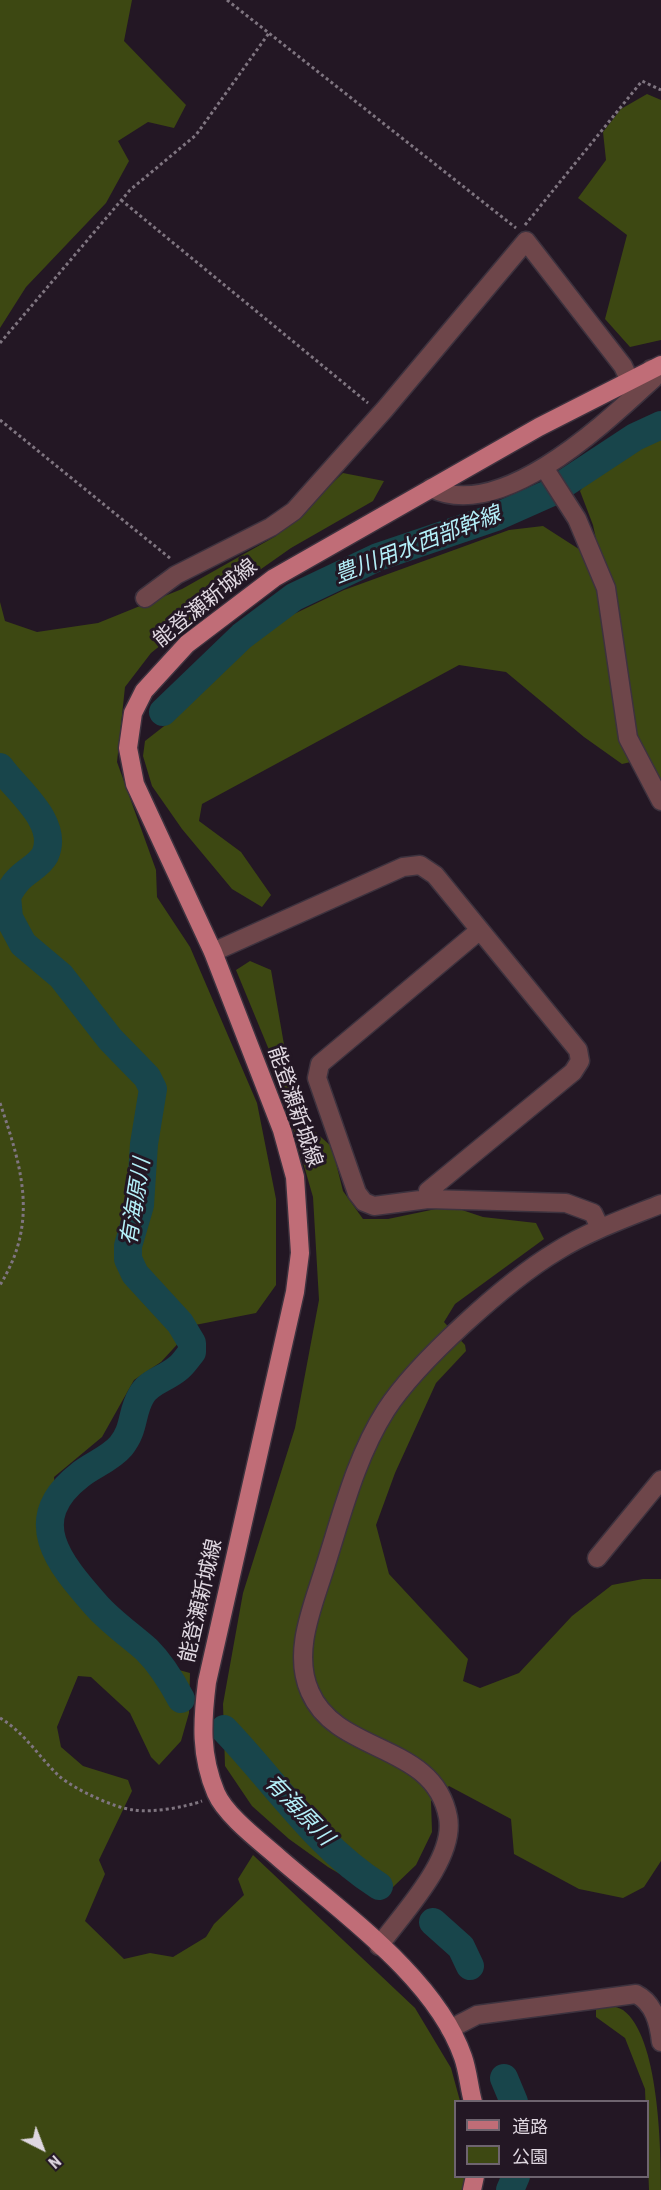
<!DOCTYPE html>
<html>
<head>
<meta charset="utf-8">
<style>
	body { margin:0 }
	#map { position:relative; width:661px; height:2190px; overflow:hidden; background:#231724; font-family:"Roboto Condensed","Noto Sans JP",sans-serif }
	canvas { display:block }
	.legend { position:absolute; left:454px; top:2100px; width:195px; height:78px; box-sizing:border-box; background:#231724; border:2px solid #6e646f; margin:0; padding:8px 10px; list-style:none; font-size:18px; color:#dfd7e0 }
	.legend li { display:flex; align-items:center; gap:12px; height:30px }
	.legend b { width:30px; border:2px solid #6e646f }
	.north { position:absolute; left:12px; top:2118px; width:60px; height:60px; -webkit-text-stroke:4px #231724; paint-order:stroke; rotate:138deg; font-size:16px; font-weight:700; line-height:24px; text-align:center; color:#dfd7e0 }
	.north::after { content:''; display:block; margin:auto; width:21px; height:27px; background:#dfd7e0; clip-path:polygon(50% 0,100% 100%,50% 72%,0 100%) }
</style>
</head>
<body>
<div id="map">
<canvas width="661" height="2190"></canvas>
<ul class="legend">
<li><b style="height:8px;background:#c06d77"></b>道路</li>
<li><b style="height:16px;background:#3d4812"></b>公園</li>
</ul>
<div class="north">N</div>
</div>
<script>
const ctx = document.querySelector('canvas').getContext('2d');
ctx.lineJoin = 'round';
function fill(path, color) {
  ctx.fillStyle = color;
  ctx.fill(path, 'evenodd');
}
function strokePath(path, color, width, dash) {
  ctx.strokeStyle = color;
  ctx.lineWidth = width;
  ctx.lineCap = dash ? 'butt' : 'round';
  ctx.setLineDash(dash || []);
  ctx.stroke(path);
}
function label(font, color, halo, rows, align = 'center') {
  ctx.font = font + ' "Roboto Condensed","Noto Sans JP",sans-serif';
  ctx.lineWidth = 6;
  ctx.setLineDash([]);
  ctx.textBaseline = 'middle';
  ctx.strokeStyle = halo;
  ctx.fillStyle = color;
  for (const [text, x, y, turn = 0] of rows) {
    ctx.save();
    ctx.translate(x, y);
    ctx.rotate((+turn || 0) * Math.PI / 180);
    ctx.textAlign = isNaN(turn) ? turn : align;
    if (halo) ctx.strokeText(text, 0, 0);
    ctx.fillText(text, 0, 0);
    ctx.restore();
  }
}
const green = new Path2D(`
	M0 0H132L124 41 186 105 174 128 148 122 118 141 129 161 106 203 26 287 0 328Z
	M647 94 661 100V340L630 347 605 319 627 235 578 198 606 160 603 132 621 109Z
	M661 436V792L644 759 622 764 584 737 506 672 459 665 202 804 199 821 241 852 271 895 262 907 232 889 182 829 152 786 143 756 145 741 177 716 271 625 344 590 509 530 543 526 585 553 597 544 593 525 580 491 593 473Z
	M343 473 384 481 373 501 291 548 217 600 151 653 125 687 117 762 156 870 157 897 190 947 257 1103 276 1199V1285L256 1313 195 1325 161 1362 134 1380 102 1437 54 1477 59 1527 89 1586 125 1633 157 1664 190 1673 189 1713 181 1741 159 1765 151 1757 130 1713 91 1677 78 1676 57 1727 61 1747 83 1766 128 1780 132 1791 99 1860 105 1874 85 1921 124 1959 150 1953 173 1957 206 1937 214 1924 244 1895 238 1879 253 1855 415 2008 451 2068 460 2101 456 2102V2176L466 2177 463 2190H0V602L5 621 37 632 98 623 182 589 276 536Z
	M250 961 271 970 293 1096 312 1129 332 1147 343 1191 363 1219H388L450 1206 483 1217 536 1223 544 1239 455 1304 444 1322 465 1345 466 1351 436 1383 395 1473 376 1525 389 1574 468 1659 463 1681 480 1688 519 1673 572 1616 612 1585 643 1579H661V1861L644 1887 623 1898 579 1889 514 1854 511 1819 449 1786 431 1801 432 1832 416 1865 393 1887 372 1893 328 1867 289 1839 252 1806 225 1766 223 1704 243 1593 295 1428 319 1300 313 1197 274 1062 236 970Z
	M596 2004C604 2005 617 2006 623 2010 659 2036 661 2148 661 2190H649L645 2089 625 2038 596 2017Z`);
const river = new Path2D(`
	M163 712 242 636 294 597 378 557 496 517 550 493 635 437 661 425
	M0 767C16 790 60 822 45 855 39 866 26 871 18 880 13 885 10 891 7 896L9 918 23 944 61 976 110 1039 147 1077 153 1089 144 1144 140 1205 128 1246V1259L135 1274 180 1323 192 1343V1352C187 1358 183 1365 177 1369 165 1379 148 1382 141 1396 131 1413 135 1429 121 1446 110 1459 92 1465 80 1475 22 1520 59 1563 96 1605 111 1622 130 1635 147 1650 161 1664 172 1682 181 1699
	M224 1729C275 1782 316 1846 379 1886
	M433 1922 461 1947 470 1966
	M504 2078 514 2102
	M510 2190 516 2176`);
const path = new Path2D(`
	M227 0 516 228
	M121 200 368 403
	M525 225 642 81 661 90
	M0 343 130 190 196 135 269 33
	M0 420 171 559
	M0 1103C22 1168 39 1222 0 1285
	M0 1718C24 1732 39 1757 59 1776 74 1789 114 1808 134 1810 152 1813 186 1807 202 1801`);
const minor = new Path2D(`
	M545 469 577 519 606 588 628 738 661 801
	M431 488C501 523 605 423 653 379L651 369
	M145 598 176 575 271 527 294 511 385 409 526 241 623 366 629 379
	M480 930 320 1064 317 1078 357 1193 364 1202 374 1206 428 1199 566 1203 593 1213 600 1228
	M213 952 403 867 420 865 435 875 578 1050 580 1061 573 1072 428 1191V1199
	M597 1558 661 1480
	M379 1946C402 1914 456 1859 448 1817 434 1742 337 1755 310 1692 292 1652 313 1606 325 1567 342 1514 356 1457 386 1410 417 1362 507 1281 557 1251 589 1231 626 1218 661 1204
	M450 2029 477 2015 636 1994C654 2003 659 2023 661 2042`);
const major = new Path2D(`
	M473 2102C469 2087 468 2071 463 2057 436 1978 341 1912 279 1858 261 1842 226 1816 216 1793 200 1755 202 1722 207 1682L295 1292 300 1253 295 1177 282 1130 213 952 135 784 128 748 133 713 144 691 187 644 274 578 539 427 661 365
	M472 2190 475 2176`);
const streetNames = [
	["能登瀬新城線",206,604,-39],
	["能登瀬新城線",294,1107,71],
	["能登瀬新城線",202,1601,-77]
];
const waterNames = [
	["豊川用水西部幹線",418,546,-21],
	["有海原川",137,1202,-81],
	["有海原川",298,1811,46]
];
fill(green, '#3d4812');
strokePath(river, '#18454b', 28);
strokePath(minor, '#3d323e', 21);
strokePath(major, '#3d323e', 21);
strokePath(path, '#7f7580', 3, [3, 3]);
strokePath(minor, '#6e464a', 18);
strokePath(major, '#c06d77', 18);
label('21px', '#dfd7e0', '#231724', streetNames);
label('italic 22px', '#b4f0f9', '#231724', waterNames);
</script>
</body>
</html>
